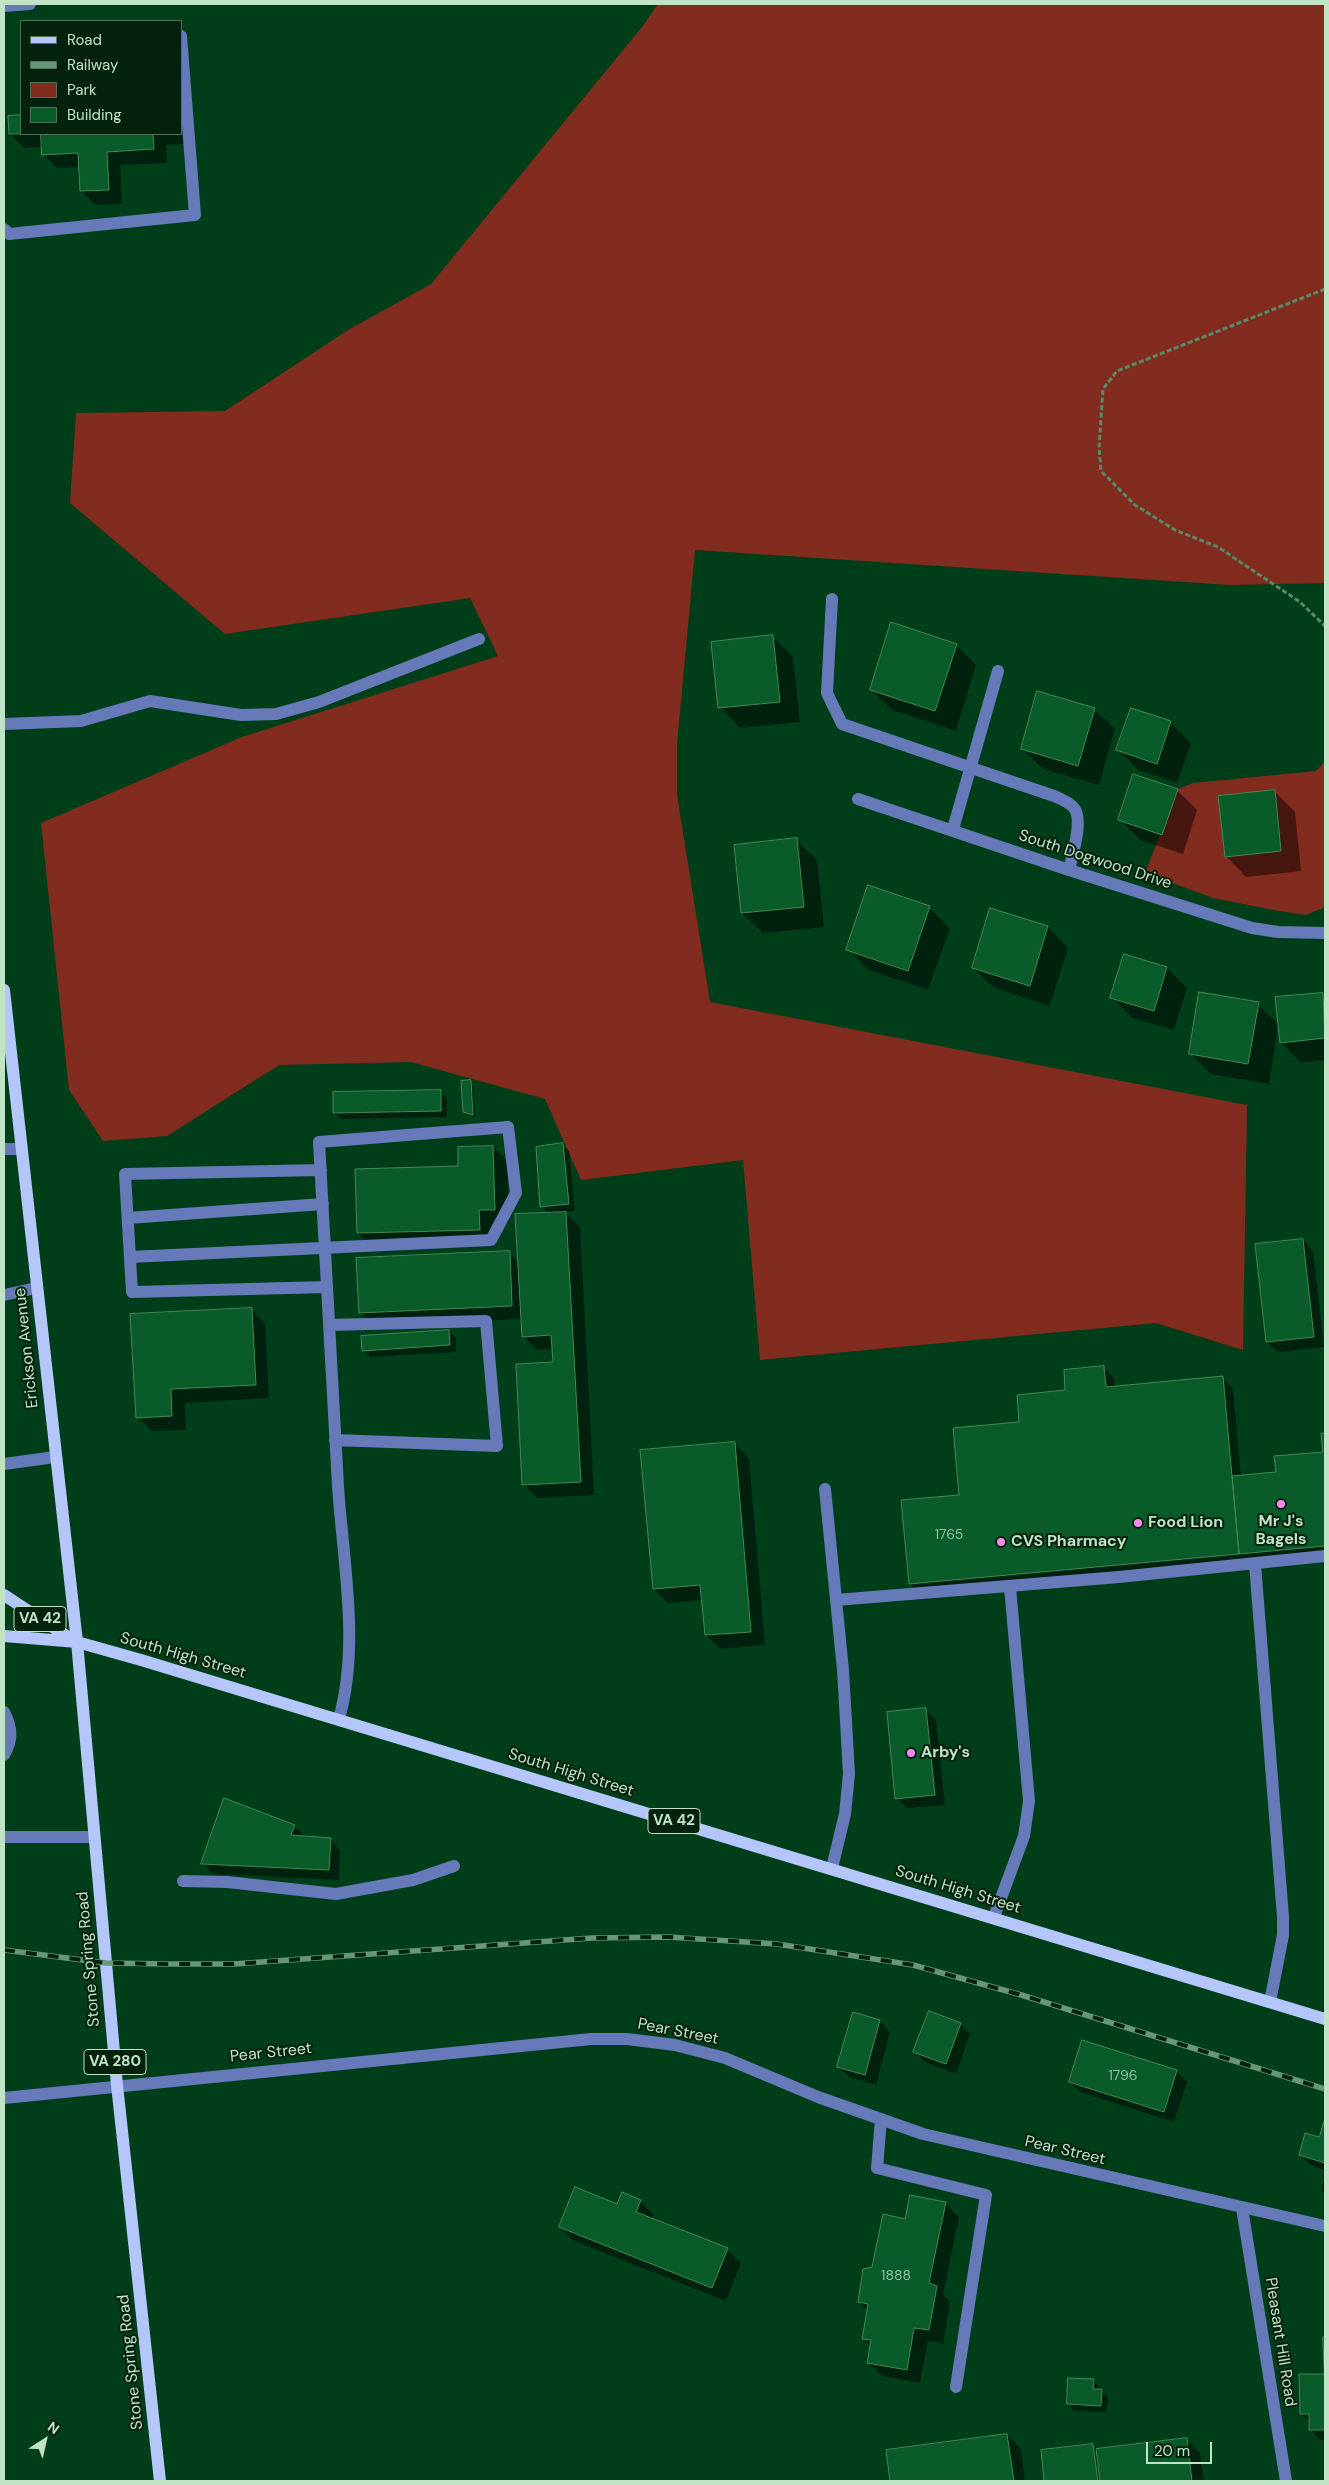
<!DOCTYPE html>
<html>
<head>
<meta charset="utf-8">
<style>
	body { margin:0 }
	#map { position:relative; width:1329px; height:2485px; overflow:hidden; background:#003e19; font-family:"DM Sans",sans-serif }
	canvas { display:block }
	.frame { position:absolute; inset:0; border:5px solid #c0e3c6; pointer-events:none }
	.legend { position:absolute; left:20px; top:20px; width:162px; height:115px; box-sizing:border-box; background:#03210c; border:1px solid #4f6f56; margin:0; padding:6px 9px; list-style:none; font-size:15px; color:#c0e3c6 }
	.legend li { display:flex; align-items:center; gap:10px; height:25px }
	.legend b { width:25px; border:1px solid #4f6f56 }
	.north { position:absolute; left:20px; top:2415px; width:50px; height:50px; -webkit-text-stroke:4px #03210c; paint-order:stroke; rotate:35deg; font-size:14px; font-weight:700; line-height:20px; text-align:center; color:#c0e3c6 }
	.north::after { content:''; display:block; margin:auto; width:18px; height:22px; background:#c0e3c6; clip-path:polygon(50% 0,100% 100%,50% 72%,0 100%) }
	.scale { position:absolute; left:1146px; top:2442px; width:66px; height:22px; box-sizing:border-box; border:2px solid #c0e3c6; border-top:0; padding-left:6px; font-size:15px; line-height:18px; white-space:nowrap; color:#c0e3c6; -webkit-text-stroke:4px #03210c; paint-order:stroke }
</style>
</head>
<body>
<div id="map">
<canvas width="1329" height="2485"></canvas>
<div class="frame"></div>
<ul class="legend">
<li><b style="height:6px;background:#b5c6fa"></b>Road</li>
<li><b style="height:6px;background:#689777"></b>Railway</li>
<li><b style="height:14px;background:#822b1f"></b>Park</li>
<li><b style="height:14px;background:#0a5b2a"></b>Building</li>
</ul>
<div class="north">N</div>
<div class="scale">20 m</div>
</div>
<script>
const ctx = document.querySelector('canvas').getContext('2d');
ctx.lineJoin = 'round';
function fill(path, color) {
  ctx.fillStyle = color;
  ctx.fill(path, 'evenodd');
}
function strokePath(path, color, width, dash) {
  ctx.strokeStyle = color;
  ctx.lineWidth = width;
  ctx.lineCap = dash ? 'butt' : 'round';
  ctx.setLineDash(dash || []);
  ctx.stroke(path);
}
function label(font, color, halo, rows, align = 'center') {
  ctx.font = font + ' "DM Sans",sans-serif';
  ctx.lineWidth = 4;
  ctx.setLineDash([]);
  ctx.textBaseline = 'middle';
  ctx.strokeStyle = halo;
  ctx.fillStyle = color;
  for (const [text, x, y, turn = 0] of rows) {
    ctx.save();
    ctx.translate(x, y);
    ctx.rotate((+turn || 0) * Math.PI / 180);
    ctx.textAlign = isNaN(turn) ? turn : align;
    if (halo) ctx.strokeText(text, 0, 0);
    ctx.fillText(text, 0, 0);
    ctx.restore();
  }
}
const green = new Path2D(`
	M658 4H1325V583L1230 585 695 550 677 744V795L710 1002 1247 1105 1243 1350 1156 1323 760 1360 743 1160 581 1180 545 1099 411 1062 279 1065 167 1136 103 1141 69 1090 41 823 242 737 498 656 470 598 225 634 70 503 76 413 225 411 348 330 431 284 642 27Z
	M1325 761V907L1306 915 1273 910 1213 898 1145 873 1178 789 1193 783 1316 771Z`);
const shadow = new Path2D(`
	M181 106 187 144 166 145 167 163 120 165 122 204 95 205 81 191 80 167 57 168 43 154V147L24 148 10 134V117H21V134H181Z
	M773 637 793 657 800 722 740 728 720 707Z
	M956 645 976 665 956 731 892 710 871 690Z
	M1094 709 1115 729 1099 785 1043 769 1022 748Z
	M1132 709 1171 723 1191 743 1177 783 1138 770 1118 749Z
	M1177 790 1197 810 1183 854 1140 840 1120 820Z
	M1275 792 1295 812 1301 871 1246 877 1226 856Z
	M796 840 817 860 824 927 763 933 742 913Z
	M929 907 950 928 928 990 868 970 848 949Z
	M991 910 1048 927 1068 948 1050 1006 994 988 973 968Z
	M1167 968 1187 988 1174 1030 1132 1018 1112 997Z
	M1322 994 1325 997V1060L1301 1063 1281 1042 1278 1025 1269 1084 1211 1074 1190 1053 1258 1004 1279 1025Z
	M470 1082 473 1085 475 1117 465 1111Z
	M440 1091 447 1098V1117L341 1119 334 1112Z
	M562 1145 569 1151 575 1211 565 1212 580 1227 594 1495 537 1498 523 1484 554 1364 553 1349 537 1350 523 1336 522 1319 374 1326 360 1312 509 1252 519 1262 549 1214 542 1207Z
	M493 1147 507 1161 509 1223 492 1224 493 1243 372 1247 358 1233Z
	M1303 1240 1313 1251 1324 1347 1278 1352 1267 1342Z
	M251 1309 265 1323 269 1398 185 1403 186 1430 152 1431 138 1417Z
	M449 1331 456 1338V1352L370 1357 363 1350Z
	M1104 1368 1114 1378 1115 1387 1222 1377 1233 1388 1241 1476 1277 1473 1325 1453 1323 1435 1325 1434V1557L921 1594 911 1584 960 1496 1021 1424Z
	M735 1444 749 1458 765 1645 720 1649 706 1635 703 1600 668 1603 654 1589Z
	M926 1710 936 1720 945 1805 907 1808 896 1798Z
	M294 1826 305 1836 330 1839 340 1850 339 1880 213 1874 202 1863Z
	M853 2014 880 2021 890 2032 876 2085 849 2077 839 2067Z
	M960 2024 970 2034 956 2074 925 2062 915 2052Z
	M1176 2071 1187 2082 1174 2122 1080 2092 1070 2082Z
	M1325 2122V2170L1311 2165 1300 2155 1320 2139Z
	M1325 2177V2194L1321 2190Z
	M640 2201 654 2215 652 2219 727 2249 741 2263 726 2301 574 2241 560 2227 618 2206Z
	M945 2203 959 2217 943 2295 950 2302 943 2344 928 2341 920 2383 882 2376 868 2362 871 2346 864 2338 868 2311 859 2302 873 2268 906 2220Z
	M1325 2338V2440H1320L1310 2429V2422L1301 2413 1325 2375Z
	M1093 2380 1108 2397 1107 2412 1075 2411 1068 2404Z
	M1007 2435 1021 2449 1025 2481H891L887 2451Z
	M1186 2439 1200 2453 1204 2481H1046L1042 2451 1093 2445 1097 2450Z`);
const building = new Path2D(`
	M21 115V134H9L8 116Z
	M41 134H153L154 149 107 152 109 190 80 191 78 153 42 155Z
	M891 622 957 644 935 711 870 690Z
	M773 635 780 702 718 708 711 642Z
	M1037 691 1095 708 1078 766 1021 749Z
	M1131 708 1171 721 1157 764 1116 750Z
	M1133 774 1178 789 1162 835 1118 820Z
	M1275 790 1281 851 1225 857 1218 796Z
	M797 838 804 907 741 913 734 845Z
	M868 885 930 906 908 971 846 950Z
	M990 908 1048 926 1030 986 972 968Z
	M1124 954 1167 967 1154 1011 1110 998Z
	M1199 992 1259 1002 1248 1064 1189 1054Z
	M1323 993 1325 1038 1280 1043 1275 997Z
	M471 1080 473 1115 463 1112 461 1081Z
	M441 1090V1111L333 1113V1092Z
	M563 1143 569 1204 540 1207 536 1147Z
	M493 1146 495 1210H479L480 1230 357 1233 355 1169 458 1166V1147Z
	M566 1212 581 1482 522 1485 516 1364 553 1362 551 1335 522 1337 515 1214Z
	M1303 1239 1314 1337 1266 1342 1255 1244Z
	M510 1251 512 1306 359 1313 356 1258Z
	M252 1308 256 1385 171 1389 172 1416 136 1418 130 1314Z
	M449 1330 450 1345 362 1351 361 1336Z
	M1104 1366 1106 1387 1223 1376 1239 1554 909 1584 901 1500 959 1495 953 1428 1019 1422 1017 1395 1065 1390 1064 1370Z
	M1325 1433V1546L1239 1554 1232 1476 1276 1472 1274 1456 1323 1452 1321 1434Z
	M735 1442 751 1632 705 1635 700 1585 653 1589 640 1450Z
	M926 1708 935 1795 895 1799 887 1712Z
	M224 1798 295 1825 291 1835 331 1838 329 1870 201 1864Z
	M929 2011 961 2023 946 2064 913 2052Z
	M853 2012 880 2020 865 2075 837 2067Z
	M1082 2040 1177 2070 1164 2112 1069 2082Z
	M1325 2118V2163L1299 2155 1305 2133 1319 2137Z
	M575 2187 617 2204 622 2192 641 2200 636 2212 728 2248 712 2288 559 2227Z
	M910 2195 946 2202 929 2283 937 2286 929 2330 914 2328 907 2370 867 2363 871 2340 862 2339 868 2304 858 2302 863 2269 872 2267 883 2214 905 2219Z
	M1323 2337H1325V2430H1309V2414H1300L1299 2374H1324Z
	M1068 2378 1094 2379 1093 2389H1102L1101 2406 1067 2404Z
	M1007 2434 1014 2481H890L886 2450Z
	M1187 2438 1192 2481H1100L1096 2449Z
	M1093 2444 1098 2481H1044L1041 2450Z`);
const path = new Path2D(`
	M1325 289 1117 371 1103 389 1099 447 1101 471 1135 505 1175 530 1218 547 1300 602 1325 626`);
const minor = new Path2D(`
	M4 6 30 4
	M4 229 9 234 195 215 181 36
	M832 599 827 693 842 724 1054 796C1061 799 1069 802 1074 808 1084 820 1072 856 1069 870
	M4 724 81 721 150 701 241 715 276 714 319 702 479 639
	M858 799 1069 870 1252 928 1278 932 1325 933
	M953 829 998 671
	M4 1149H20
	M321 1170 125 1174 132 1292 327 1287
	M128 1218 323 1204
	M130 1257 491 1240 516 1193 508 1127 319 1142C326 1257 331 1372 338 1486 343 1562 360 1645 339 1719
	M4 1295 36 1288
	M329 1325 486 1321 497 1446 335 1440
	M4 1464 55 1457
	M825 1489 843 1670 849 1774 845 1814 832 1868
	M1255 1564 1283 1917V1935L1270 2002
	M836 1600 1119 1577 1325 1556
	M4 1712C12 1727 13 1740 4 1755
	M4 1837H94
	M183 1881 227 1882 336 1894 413 1880 454 1866
	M994 1917 1024 1836 1029 1801 1010 1587
	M4 2098 591 2039H627L675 2045 725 2058 818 2097 923 2134 1325 2226
	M881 2119 877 2168 986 2195 956 2387
	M1242 2208 1286 2481`);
const major = new Path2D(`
	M4 990 77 1642 117 2085 160 2481
	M4 1595 74 1641
	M4 1636 77 1642 141 1660 1325 2019`);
const rail = new Path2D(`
	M4 1950 106 1963 169 1964H234L592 1938 668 1937 777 1944 913 1965 1018 1994 1325 2089`);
const markers = [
	[1281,1504,5,"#f688ed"],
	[1138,1523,5,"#f688ed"],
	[1001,1542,5,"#f688ed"],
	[911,1753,5,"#f688ed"]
];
const numberNames = [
	["1765",949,1535],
	["1796",1123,2076],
	["1888",896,2276]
];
const shields = [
	[40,1619,52],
	[674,1821,52],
	[115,2062,62]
];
const shieldNames = [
	["VA 42",40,1619],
	["VA 42",674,1821],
	["VA 280",115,2062]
];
const streetNames = [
	["South Dogwood Drive",1095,860,18],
	["Erickson Avenue",27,1348,-96],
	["South High Street",183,1656,16],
	["South High Street",571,1773,17],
	["South High Street",958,1890,17],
	["Stone Spring Road",89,1959,-95],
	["Pear Street",678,2032,11],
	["Pear Street",271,2053,-6],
	["Pear Street",1065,2151,13],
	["Pleasant Hill Road",1280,2342,81],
	["Stone Spring Road",131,2362,-96]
];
const poiNames = [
	["Mr J's",1281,1522,"center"],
	["Bagels",1281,1540,"center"],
	["Food Lion",1148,1523],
	["CVS Pharmacy",1011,1542],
	["Arby's",921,1753]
];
fill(green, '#822b1f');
fill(shadow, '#0007');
fill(building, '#0a5b2a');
strokePath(building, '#428955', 1);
strokePath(path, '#588a68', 3, [5, 2.5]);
strokePath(minor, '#6679b9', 12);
strokePath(major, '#b5c6fa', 12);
strokePath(rail, '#689777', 5.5);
strokePath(rail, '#03210c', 4, [11]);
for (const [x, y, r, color] of markers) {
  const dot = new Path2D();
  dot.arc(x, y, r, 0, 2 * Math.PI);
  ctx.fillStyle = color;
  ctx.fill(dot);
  strokePath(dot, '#03210c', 2);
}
label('14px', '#92c19f', null, numberNames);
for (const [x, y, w] of shields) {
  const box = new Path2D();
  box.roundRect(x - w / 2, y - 12.5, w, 25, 4);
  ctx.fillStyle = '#03210c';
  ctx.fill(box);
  strokePath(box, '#c0e3c6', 1);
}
label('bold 15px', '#c0e3c6', null, shieldNames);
label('16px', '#c0e3c6', '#03210c', streetNames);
label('bold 16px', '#c0e3c6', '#03210c', poiNames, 'left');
</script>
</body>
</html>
